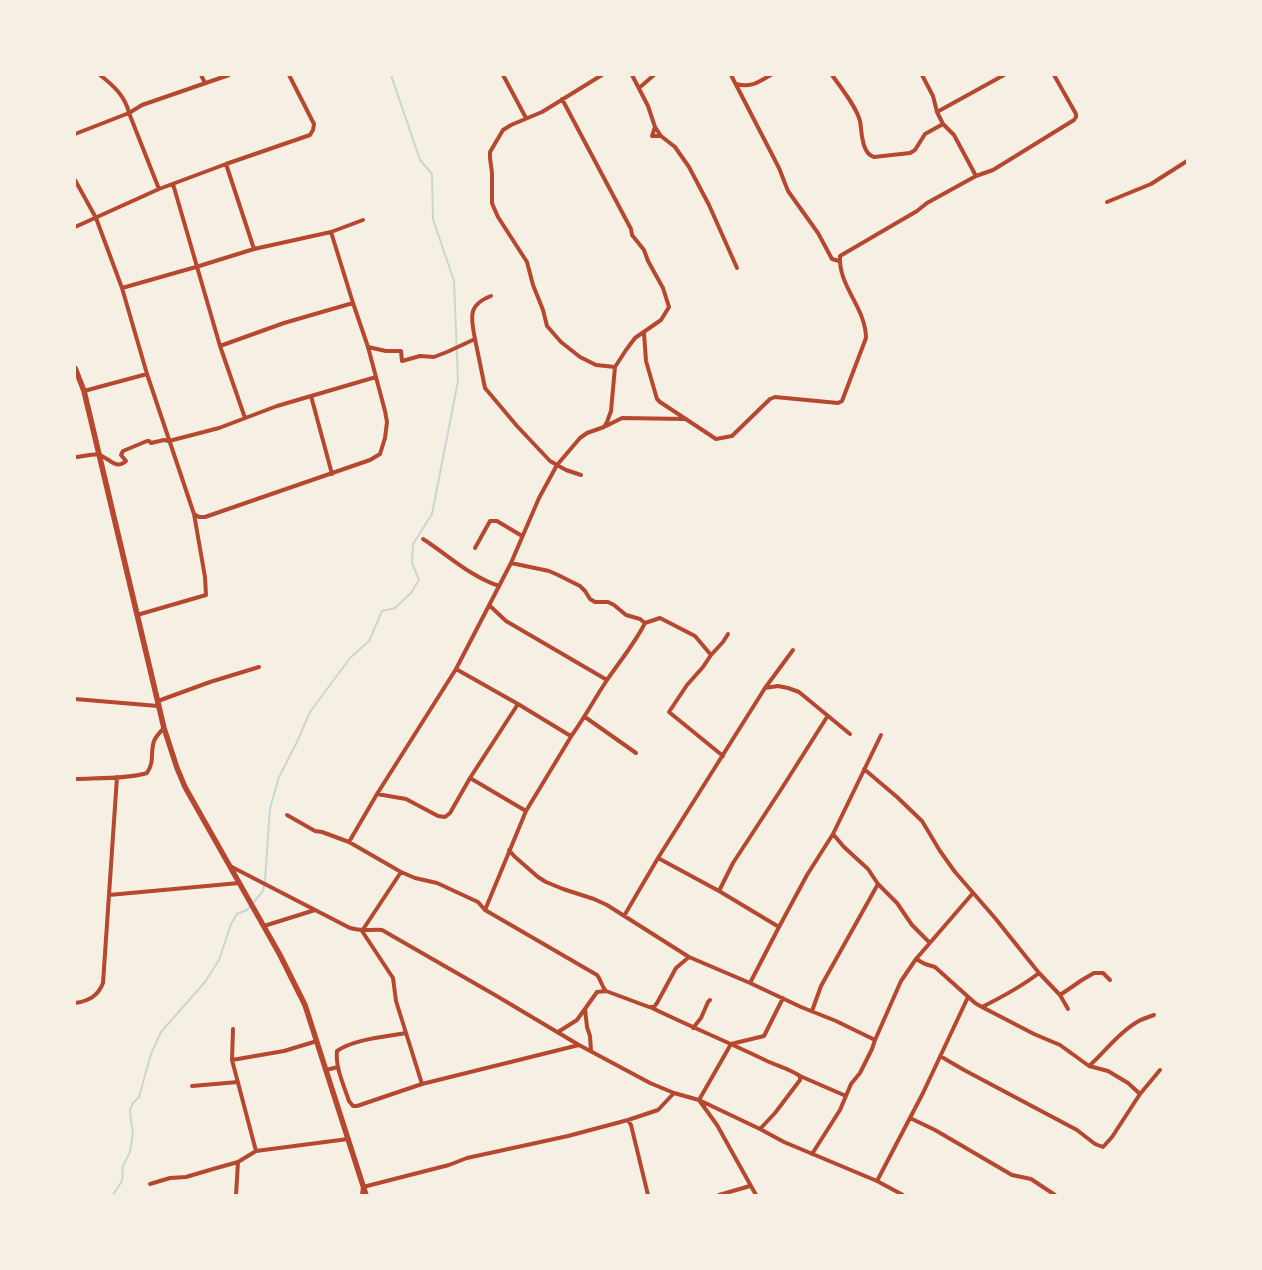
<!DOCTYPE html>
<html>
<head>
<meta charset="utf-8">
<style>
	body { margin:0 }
	#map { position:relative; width:1262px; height:1270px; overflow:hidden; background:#f6efe4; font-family:Spectral,serif }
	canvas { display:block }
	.frame { position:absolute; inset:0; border:76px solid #f6efe4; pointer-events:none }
</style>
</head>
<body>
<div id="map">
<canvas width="1262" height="1270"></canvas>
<div class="frame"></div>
</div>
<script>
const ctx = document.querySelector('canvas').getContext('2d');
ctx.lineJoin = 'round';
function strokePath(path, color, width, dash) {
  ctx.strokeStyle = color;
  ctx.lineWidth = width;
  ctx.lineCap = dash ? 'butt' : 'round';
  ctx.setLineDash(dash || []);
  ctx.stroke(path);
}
const stream = new Path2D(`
	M113 1195 122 1181 123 1166 130 1152 133 1132 131 1121 130 1109 133 1103 139 1097 151 1054 161 1032 205 982 219 960 231 924 237 914 247 910 263 891 265 880 270 808 279 777 297 742 310 712 350 658 369 641 382 611 395 608 411 593 419 580 412 563 413 544 432 514 458 381 454 281 433 219 432 174 420 160 391 75`);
const minor = new Path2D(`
	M100 75C114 86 125 96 129 113L159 189
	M201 75 205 83
	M503 75 526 118
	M632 75 648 106 655 127 661 136 675 147 689 167 709 205 737 268
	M731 75 779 168 788 191 818 233 832 259 839 261
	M832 75C841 88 856 106 860 121 862 131 861 153 874 157L910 153 915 150 925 134 943 124
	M922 75 933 96 937 112 943 124 954 135 976 176 993 170 1074 120 1076 117V114L1054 75
	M736 84C752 88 758 82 771 75
	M639 88 654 75
	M562 99 631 229 632 235 644 250 648 261 663 288 669 307 661 320 635 338 626 350 615 367 596 365 580 357 561 342 547 326 543 310 533 285 527 262 498 217 494 208 492 203V173L490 158V152L503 130 511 125 542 112 602 75
	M937 112 1004 75
	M655 127 652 136H661
	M75 134 129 113 142 105 229 75
	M226 164 254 249
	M75 180 96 218 122 288 147 374 194 514 205 577 206 595 137 615
	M173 184 220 346 245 418
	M1107 202 1151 184 1187 161
	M75 227 159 189 226 164 310 135 313 130 314 124 289 75
	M122 288 196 267 254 249 331 232 363 220
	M644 333 646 361 657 399 660 402 716 439 732 436 770 399 775 397 838 403 842 401 866 338C866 308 838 286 840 256L917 211 927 203 976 176
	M475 339 485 388 517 426 550 461 566 470 581 475
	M220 346 284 323 353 303
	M368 347 386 351H401L402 361 420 356 434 357 447 352 475 339C471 318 467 305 491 296
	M84 391 147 374
	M311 396 332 474
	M606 426 622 418 685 419
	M75 457C82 457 94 453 100 455 110 459 116 470 126 461L121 455 123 451 147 441H149L151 443 164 440 169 441 219 428 277 406 376 377
	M194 514 199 517H205L370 460 380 454 385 438 387 422 385 411 368 347 353 303 331 232
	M423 539C448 555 471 577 499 586
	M475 548 490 521H497L522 536
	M511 563 549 571 558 575 580 586 585 591 590 599 595 602H608L614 605 626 615 640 619 645 623
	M489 605 506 621 607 680
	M456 669 518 704 569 735H572C585 717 595 698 607 680 620 661 635 643 645 623L660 618 695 636 711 655
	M765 688 793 650
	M75 699 158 706
	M158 701 210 682 259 667
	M585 717 636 753
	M723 756 669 712 687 685 703 667 711 655 723 642 728 634
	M864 769 897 797 922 821 940 851 955 872 995 918 1039 973 1060 995 1068 1009
	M470 778 526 811
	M75 779C95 778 130 779 147 773 155 761 150 753 154 741 156 736 160 732 164 728
	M377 794 406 799 438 816 445 817 450 813 470 778 518 704
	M287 815 315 831 322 832 349 842 401 872 415 878 437 883 478 902 485 910 597 975C602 981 601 986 606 991L649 1007H654L657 1003 676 968 689 957
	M833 834 844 847 868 869 878 884 897 903 912 925 929 942
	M349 842 377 794 456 669 511 563 539 498 557 465 580 438 587 433 604 427 607 422 611 411 615 367
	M509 850 514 856 538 877 546 882 563 889 594 899 607 905 689 957 750 983 801 1007 836 1021 875 1040 872 1049 860 1073 851 1084 840 1110 812 1154
	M658 858 719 891 779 927
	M230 866 350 928C363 932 369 929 382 930L495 995 579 1045 650 1083 674 1093 699 1100 717 1125 756 1195
	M401 872 362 931 393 978 396 1001 422 1084
	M719 891 733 863 782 788 827 717
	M109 895 239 883
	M485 910 526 811 572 735
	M624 916 658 858 765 688 778 686 788 688 799 692 850 734
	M264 926 315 910
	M916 959 973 893
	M750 983 779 927 807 875 833 834 881 735
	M1060 995 1082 980 1094 973H1103L1110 980
	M75 1003C89 1001 98 996 103 983L117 777
	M650 1007C689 1026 728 1042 767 1061 778 1066 790 1069 800 1076V1080L775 1113 760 1129 699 1100 731 1044 764 1036 783 998
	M982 1007C1002 997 1021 987 1039 973
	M585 1009 587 1027 590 1036 591 1051
	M812 1011 821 986 878 884
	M693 1028 701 1018 708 1002 710 1000
	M233 1029 232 1060 256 1151
	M558 1032 577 1020 597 992 606 991
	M406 1033C385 1037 354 1039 337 1051 335 1067 344 1086 349 1101L353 1106H357L422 1084 579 1045
	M875 1040 901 981 916 959 925 964 935 967 975 1003 982 1007 1034 1034 1060 1045 1089 1066 1108 1071 1128 1083 1140 1094
	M940 1056 964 1070 1077 1130 1095 1144 1103 1147 1112 1137 1140 1094 1160 1070
	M232 1060 284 1051 317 1041
	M1089 1066C1105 1052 1118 1033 1137 1022 1142 1019 1148 1017 1154 1015
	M326 1070 338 1067
	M800 1076 846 1096
	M192 1086 238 1082
	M910 1118 935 1130 1012 1175 1031 1179 1055 1195
	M628 1120 631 1125 648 1195
	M760 1129 784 1142 877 1181 903 1195
	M877 1181 923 1093 968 997
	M150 1184 170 1178 186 1177 213 1169 238 1162 256 1151 348 1139
	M236 1195 238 1162
	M362 1195 363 1187 449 1165 467 1158 568 1136 628 1120 658 1110 674 1093
	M719 1195 750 1186`);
const secondary = new Path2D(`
	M75 368 84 391 164 728 177 768 185 787 280 955 305 1005 366 1195`);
strokePath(stream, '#c9d6d2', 2);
strokePath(minor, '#b5482f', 4);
strokePath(secondary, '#b5482f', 5.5);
</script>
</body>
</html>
